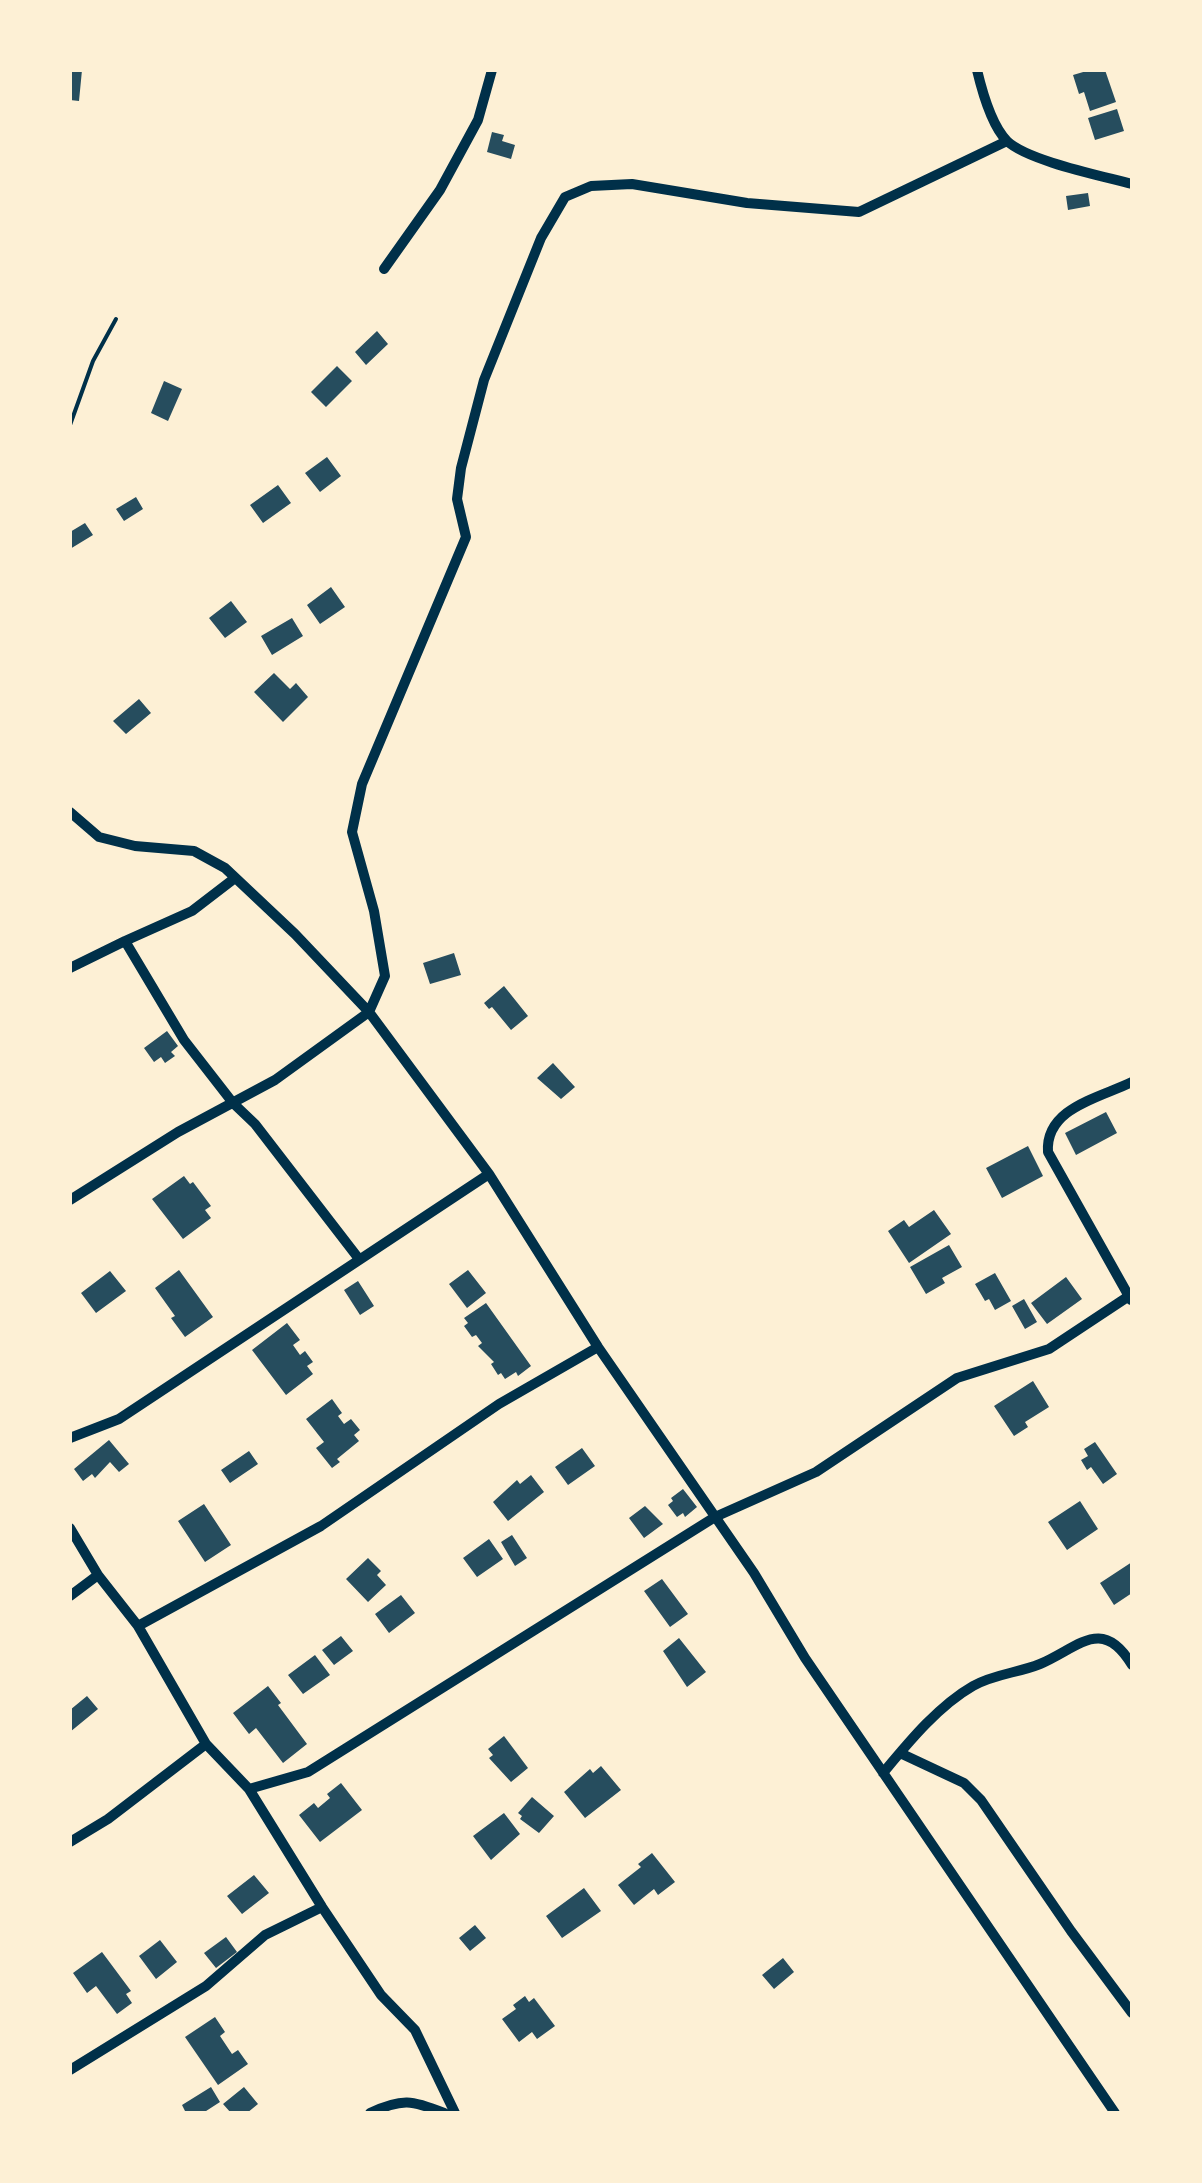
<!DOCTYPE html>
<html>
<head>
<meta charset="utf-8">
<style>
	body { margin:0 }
	#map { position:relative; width:1202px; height:2183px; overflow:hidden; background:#fdf0d5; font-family:"Fira Sans",sans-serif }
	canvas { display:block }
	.frame { position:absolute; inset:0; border:72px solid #fdf0d5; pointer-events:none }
</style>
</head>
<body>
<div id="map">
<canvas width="1202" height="2183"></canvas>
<div class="frame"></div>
</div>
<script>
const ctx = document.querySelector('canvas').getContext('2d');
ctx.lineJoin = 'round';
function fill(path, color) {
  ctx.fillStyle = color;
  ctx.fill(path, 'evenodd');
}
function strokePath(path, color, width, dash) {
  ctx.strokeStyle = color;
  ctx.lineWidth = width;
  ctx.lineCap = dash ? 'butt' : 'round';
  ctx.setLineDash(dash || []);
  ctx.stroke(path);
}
const building = new Path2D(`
	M70 70H82L79 101 70 100Z
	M1090 70H1105L1116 102 1090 111 1084 92 1079 94 1073 75Z
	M1117 109 1124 131 1095 140 1088 118Z
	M492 132 504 135 502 141 515 145 511 159 487 152Z
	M1088 193 1090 206 1068 210 1066 196Z
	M377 331 388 344 366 365 355 352Z
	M337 366 352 381 326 407 311 392Z
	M164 381 182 389 168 421 151 413Z
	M327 457 341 476 320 492 305 473Z
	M278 485 291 503 263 523 250 505Z
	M136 497 143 509 124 521 116 509Z
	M85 523 93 535 70 549V532Z
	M331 587 345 607 320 624 307 605Z
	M231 601 247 622 225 638 209 618Z
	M292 618 303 636 272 655 261 636Z
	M274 673 290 689 296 683 308 697 283 722 254 692Z
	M139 699 151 713 126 734 113 721Z
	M454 953 461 975 430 984 423 963Z
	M504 986 528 1016 511 1030 492 1007 489 1009 484 1003Z
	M167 1031 178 1046 171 1052 175 1056 165 1063 161 1057 154 1062 144 1048Z
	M553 1063 575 1087 561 1099 537 1078Z
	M1106 1112 1117 1133 1076 1155 1065 1133Z
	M1028 1146 1043 1176 1002 1198 986 1168Z
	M184 1176 190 1184 193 1182 211 1206 205 1210 211 1218 183 1239 152 1199Z
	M934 1210 951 1234 909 1263 888 1231 904 1220 909 1227Z
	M949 1245 962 1267 942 1278 945 1283 926 1294 910 1267Z
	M179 1270 213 1317 185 1337 171 1318 175 1316 155 1288Z
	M468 1270 486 1293 467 1308 449 1284Z
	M110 1271 126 1291 96 1313 81 1293Z
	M995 1273 1011 1301 995 1310 989 1299 985 1301 975 1284Z
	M1066 1277 1082 1299 1047 1324 1031 1303Z
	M358 1281 374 1306 360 1315 344 1290Z
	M1024 1299 1037 1322 1025 1329 1012 1306Z
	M486 1303 531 1366 518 1376 516 1372 505 1379 501 1373 498 1375 491 1364 494 1362 478 1346 482 1343 476 1335 472 1337 464 1326 468 1323 464 1318Z
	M287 1323 300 1340 293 1345 300 1355 305 1351 313 1362 307 1366 313 1374 286 1395 252 1350Z
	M1033 1381 1049 1407 1025 1422 1028 1427 1014 1436 994 1406Z
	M332 1399 342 1413 338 1416 344 1424 351 1419 360 1430 354 1435 359 1441 337 1459 340 1462 332 1468 316 1448 324 1442 306 1419Z
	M109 1440 129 1464 119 1472 110 1462 95 1478 92 1474 83 1481 74 1469Z
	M1095 1442 1117 1474 1103 1484 1091 1467 1087 1470 1081 1460 1088 1456 1084 1449Z
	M582 1448 595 1466 568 1485 555 1467Z
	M249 1451 258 1464 230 1483 221 1470Z
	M531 1475 544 1492 508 1521 493 1502 517 1480 520 1484Z
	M683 1489 697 1507 685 1517 683 1513 677 1517 668 1505 673 1501 671 1498Z
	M1080 1501 1098 1529 1067 1550 1048 1522Z
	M204 1504 231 1545 205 1562 178 1521Z
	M645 1506 663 1524 644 1538 629 1518Z
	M512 1535 527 1558 515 1566 501 1542Z
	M489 1539 503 1559 477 1577 463 1558Z
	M368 1558 381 1571 377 1575 386 1585 368 1602 346 1579Z
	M1132 1562V1593L1114 1605 1100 1583Z
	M662 1579 688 1614 670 1627 644 1591Z
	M401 1595 415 1613 389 1633 375 1614Z
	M341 1636 353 1651 334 1665 322 1650Z
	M679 1638 706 1672 687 1687 663 1651Z
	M315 1655 330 1675 303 1694 288 1675Z
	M268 1686 281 1703 278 1705 307 1744 283 1763 256 1728 249 1734 233 1713Z
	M87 1696 98 1709 70 1732V1710Z
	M504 1736 528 1768 511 1782 489 1758 493 1755 488 1749Z
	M601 1766 621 1790 585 1818 564 1792 590 1769 593 1773Z
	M341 1783 362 1810 320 1842 299 1815 314 1803 318 1808 330 1798 327 1794Z
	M532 1797 554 1816 539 1833 520 1819 522 1816 518 1813Z
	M504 1813 520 1834 491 1860 473 1836Z
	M652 1853 675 1882 658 1895 654 1889 634 1905 618 1885 641 1867 638 1864Z
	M254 1875 269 1893 242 1914 227 1896Z
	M584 1888 601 1911 562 1938 546 1916Z
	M475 1925 486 1938 470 1951 459 1938Z
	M226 1937 237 1952 216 1968 204 1953Z
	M160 1940 177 1962 156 1979 139 1956Z
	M102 1952 131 1991 126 1994 132 2003 117 2014 96 1986 87 1993 73 1973Z
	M783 1958 794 1972 774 1989 762 1975Z
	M525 1996 529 2002 534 1998 555 2026 537 2039 532 2032 519 2042 502 2019 516 2009 513 2005Z
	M215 2017 225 2032 220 2036 232 2054 238 2050 248 2064 218 2085 185 2037Z
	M211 2087 220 2102 203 2113H186L182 2105Z
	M244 2087 258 2104 247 2113H231L223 2104Z`);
const path = new Path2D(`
	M70 425 93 361 116 319`);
const minor = new Path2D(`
	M977 70C982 91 992 126 1007 141 1028 161 1103 176 1132 184
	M384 269 440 190 478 120 492 70
	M70 812 99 837 135 846 194 851 225 868 295 934 369 1012 489 1174 598 1347 754 1573 805 1658 1115 2113
	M235 878 192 911 125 941 184 1040 233 1103 255 1124 359 1259
	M70 968 125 941
	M70 1200 178 1132 275 1080 369 1012 385 976 374 911 352 832 362 784 466 537 457 499 461 468 484 380 541 238 565 197 591 186 632 184 747 203 859 212 1007 141
	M1131 1300 1048 1152C1045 1108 1099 1098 1132 1082
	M70 1438 119 1419 489 1174
	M70 1528 98 1575 138 1626 206 1744 249 1789
	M70 1596 98 1575
	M138 1626 321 1526 499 1404 598 1347
	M900 1753 964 1783 981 1800 1071 1931 1132 2013
	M883 1773C908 1743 938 1706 973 1686 994 1674 1018 1673 1040 1664 1078 1648 1102 1615 1132 1665
	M70 1842 108 1819 206 1744
	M70 2070 206 1986 265 1935 322 1907
	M370 2113C402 2098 412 2100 444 2113
	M455 2113 415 2030 381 1995 322 1907 249 1789 308 1772 715 1517 816 1472 957 1378 1049 1349 1129 1296`);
fill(building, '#264d5e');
strokePath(path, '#003049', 4);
strokePath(minor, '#003049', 10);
</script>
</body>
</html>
